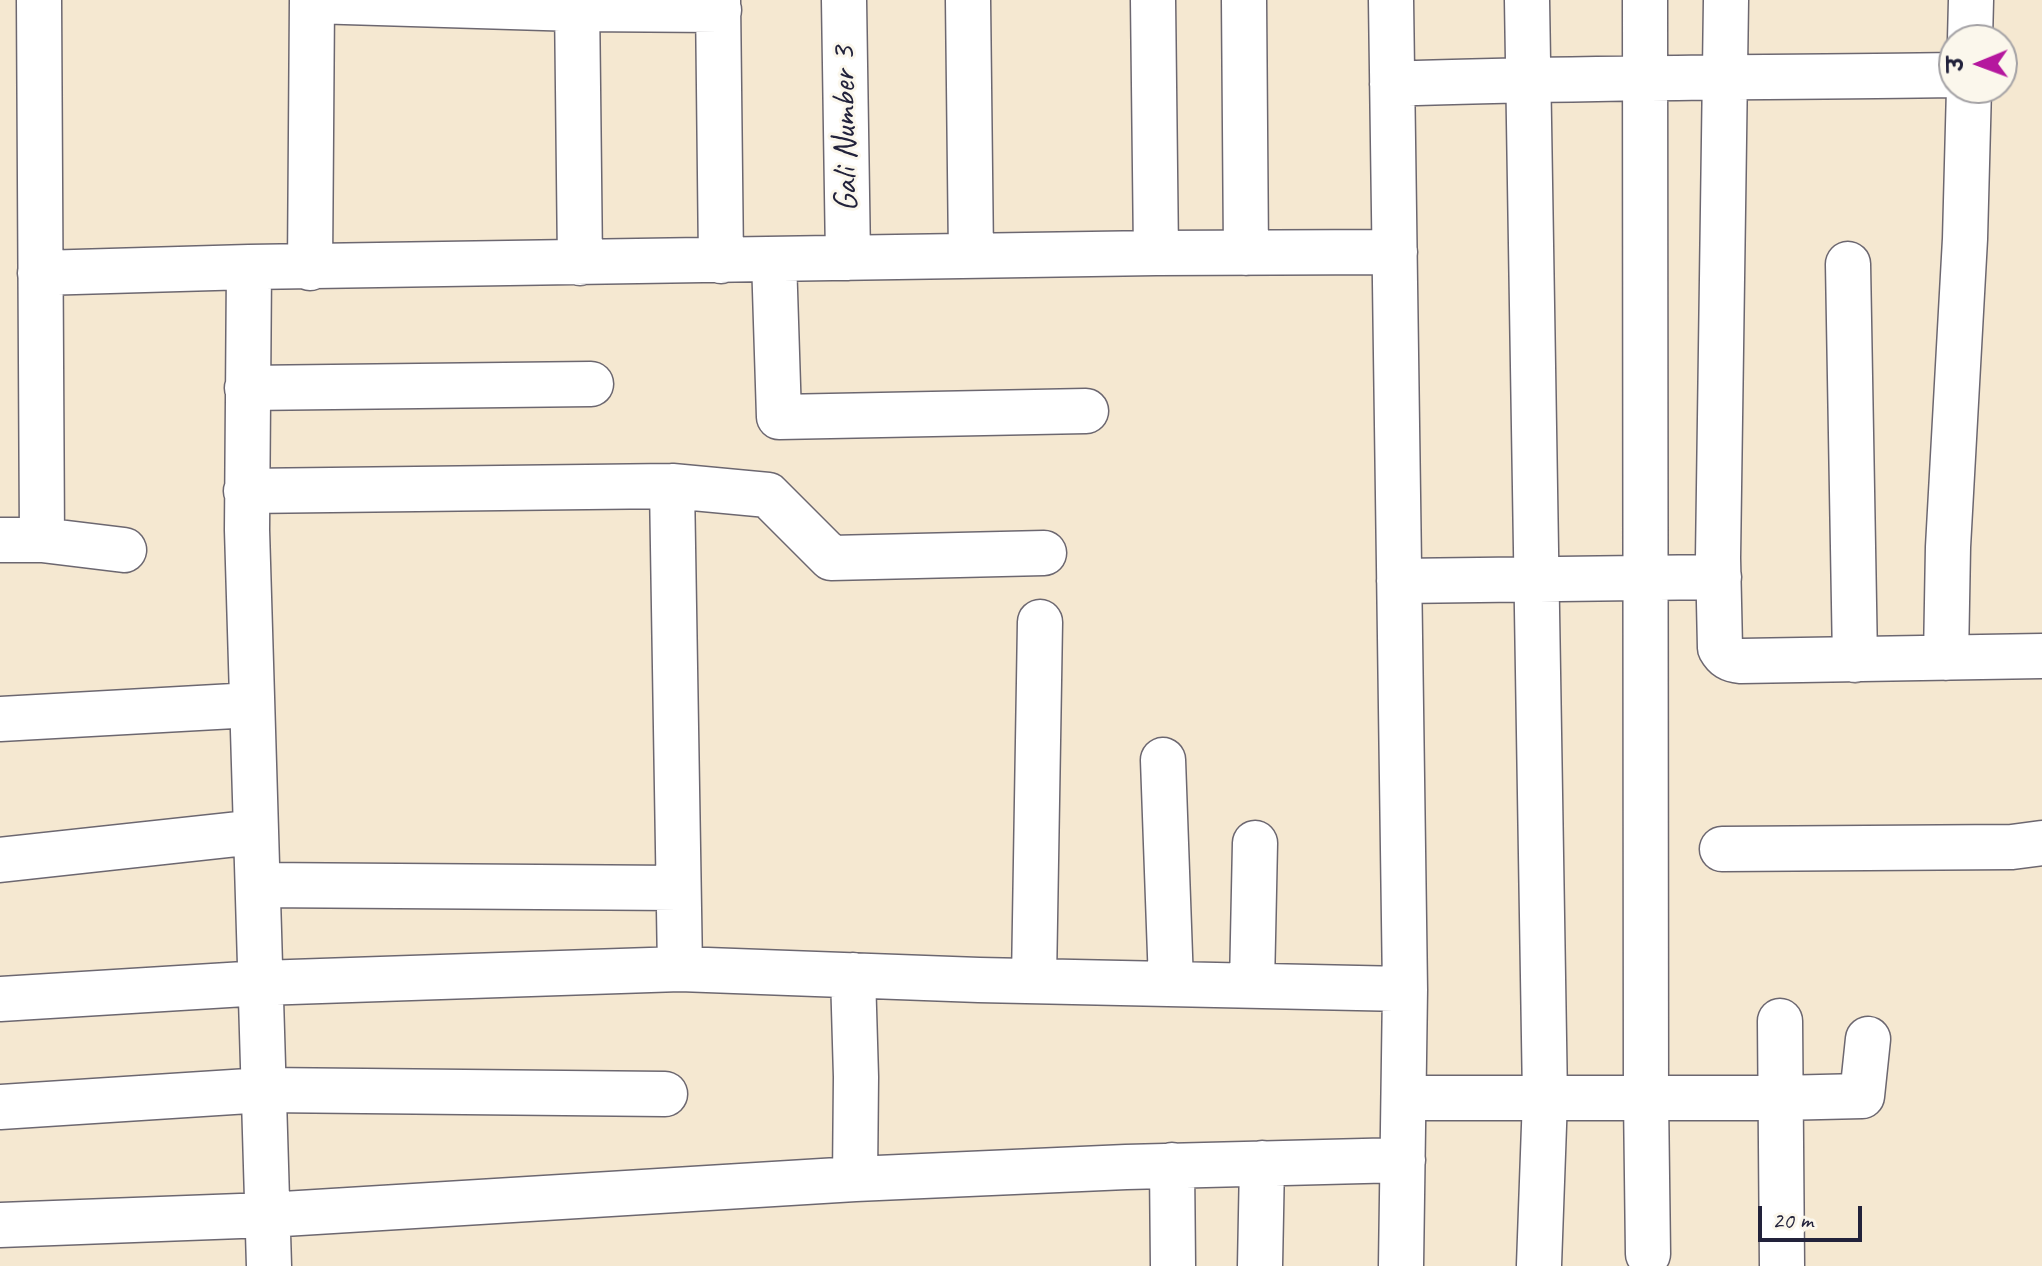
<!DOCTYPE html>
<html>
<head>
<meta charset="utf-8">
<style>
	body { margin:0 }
	#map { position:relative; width:2042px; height:1266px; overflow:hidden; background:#f5e8d1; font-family:Caveat,"Playpen Sans Deva",sans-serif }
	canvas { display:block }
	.north { position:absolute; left:1938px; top:24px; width:80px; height:80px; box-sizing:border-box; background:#fbf7ec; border:2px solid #a4a2a5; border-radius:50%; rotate:269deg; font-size:22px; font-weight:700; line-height:32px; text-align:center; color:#22223b }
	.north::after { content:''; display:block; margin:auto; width:28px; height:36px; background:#b5179e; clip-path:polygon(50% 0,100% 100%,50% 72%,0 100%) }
	.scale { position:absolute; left:1758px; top:1206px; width:104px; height:36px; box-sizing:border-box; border:4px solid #22223b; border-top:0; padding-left:10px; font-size:24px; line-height:28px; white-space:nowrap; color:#22223b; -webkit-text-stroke:6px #fbf7ec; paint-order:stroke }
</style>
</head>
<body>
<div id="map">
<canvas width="2042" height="1266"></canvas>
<div class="north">उ</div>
<div class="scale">20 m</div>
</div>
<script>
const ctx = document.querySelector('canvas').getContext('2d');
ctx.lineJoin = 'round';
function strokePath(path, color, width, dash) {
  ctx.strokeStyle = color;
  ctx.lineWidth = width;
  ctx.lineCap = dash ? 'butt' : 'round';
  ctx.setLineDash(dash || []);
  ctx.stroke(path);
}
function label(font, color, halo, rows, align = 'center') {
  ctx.font = font + ' Caveat,sans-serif';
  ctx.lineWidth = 6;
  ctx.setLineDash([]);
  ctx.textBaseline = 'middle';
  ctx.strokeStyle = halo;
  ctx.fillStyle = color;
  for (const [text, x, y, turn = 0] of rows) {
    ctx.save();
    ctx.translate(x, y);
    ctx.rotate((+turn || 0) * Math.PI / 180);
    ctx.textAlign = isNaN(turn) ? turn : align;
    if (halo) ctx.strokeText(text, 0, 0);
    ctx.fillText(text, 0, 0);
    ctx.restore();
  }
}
const minor = new Path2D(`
	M39 0 42 540
	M577 0 580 263
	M718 0 721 261
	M844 0 848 258
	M968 0 971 256
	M1153 0 1156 253
	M1244 0 1246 253
	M1391 0 1405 989 1401 1266
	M1527 0 1545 1098 1539 1265
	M1645 0 1646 1098 1648 1254
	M1726 0 1718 558 1720 648C1725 657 1730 660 1741 661L2042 656
	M312 1 577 9 719 10
	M1970 40 1971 0
	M1392 84C1579 77 1767 78 1954 75
	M774 259 779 417 1086 411
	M1848 264 1855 660
	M249 267 247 530 269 1266
	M310 268 312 0
	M40 273 249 267 1156 253 1395 252
	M247 388 591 384
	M672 486 680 969
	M246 491 672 486 768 495 831 558 1044 553
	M0 540H42L124 550
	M1399 581 1719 577
	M1946 658 1948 547 1965 239 1969 88
	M0 719 252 705
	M1163 760 1171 983
	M1722 849 2012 847 2042 843
	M0 860 256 832
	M258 885 678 888
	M853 975 856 1077 855 1179
	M1034 980 1040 622
	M1252 985 1255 843
	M0 999 261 983 680 969 979 980 1405 989
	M1780 1021 1782 1266
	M1404 1098H1779L1862 1096 1868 1039
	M0 1107 264 1090 665 1094
	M1172 1165 1173 1266
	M0 1225 267 1215 855 1179 1126 1167 1403 1160
	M1260 1266 1262 1163`);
const streetNames = [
	["Gali Number 3",846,129,-91]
];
strokePath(minor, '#6c6770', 47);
strokePath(minor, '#fff', 44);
label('34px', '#22223b', '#fbf7ec', streetNames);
</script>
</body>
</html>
